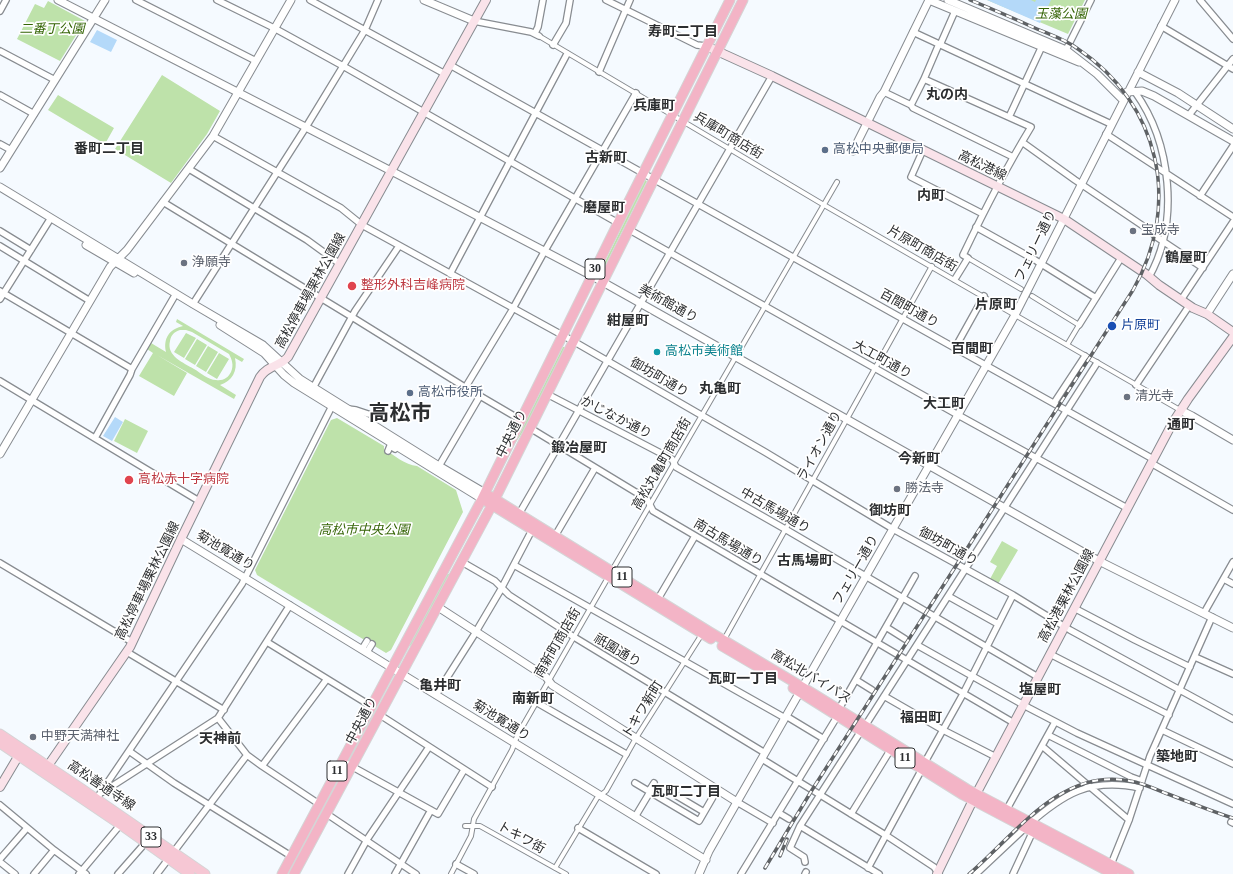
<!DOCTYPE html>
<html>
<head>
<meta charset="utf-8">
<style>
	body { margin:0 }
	canvas { display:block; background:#f5faff }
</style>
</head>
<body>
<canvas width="1233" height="874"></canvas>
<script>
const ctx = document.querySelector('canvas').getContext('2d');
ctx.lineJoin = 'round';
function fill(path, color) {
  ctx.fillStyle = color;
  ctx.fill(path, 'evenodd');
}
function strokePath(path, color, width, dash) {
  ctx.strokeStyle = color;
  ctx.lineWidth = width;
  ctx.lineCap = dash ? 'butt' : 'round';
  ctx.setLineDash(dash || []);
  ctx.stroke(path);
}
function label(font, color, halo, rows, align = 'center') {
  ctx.font = font + ' "Times New Roman","Noto Sans JP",serif';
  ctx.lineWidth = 3.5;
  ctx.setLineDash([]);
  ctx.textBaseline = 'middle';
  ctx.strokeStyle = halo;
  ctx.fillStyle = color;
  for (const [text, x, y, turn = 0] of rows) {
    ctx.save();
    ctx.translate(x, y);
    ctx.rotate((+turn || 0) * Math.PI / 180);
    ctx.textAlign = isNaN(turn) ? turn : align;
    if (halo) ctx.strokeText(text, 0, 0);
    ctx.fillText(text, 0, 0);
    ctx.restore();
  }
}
const green = new Path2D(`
	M987 0H1085L1068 34Z
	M48 1 85 21 60 61 17 39 35 4 44 8Z
	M162 75 220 111 207 134 171 183 115 149Z
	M58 95 114 128 105 144 48 110Z
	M645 180 647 181 605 266 604 264Z
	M177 319 244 359 242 362 235 358C238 371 232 381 220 385L236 395 234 399 157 355 187 373 174 396 139 376 153 353 147 349 151 343 166 352C163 339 169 329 183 326L176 322ZM180 330H186L192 332 229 354C232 360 234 365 231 372 228 378 223 381 216 380 208 380 201 373 194 369 184 363 166 356 170 341 171 335 174 332 180 330Z
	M186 333 196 338 184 358 174 352Z
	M197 339 207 345 195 365 185 359Z
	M208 346 218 352 206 372 196 366Z
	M563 347H566L524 430 514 445Z
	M219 353 229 359 217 379 207 373Z
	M337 418 384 446V449C394 455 405 465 417 466L456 490 463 512 391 650 386 653 257 575 255 570 331 420Z
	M125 419 148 431 137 453 114 441Z
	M1002 541 1018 550 998 584 990 579 997 566 990 562Z
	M447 573 450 575 413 644 408 647Z
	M343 769 345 770 296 861 287 874Z`);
const water = new Path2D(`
	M987 0H1031L1035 2 1036 0H1051L1040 23Z
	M97 30 117 40 111 52 90 42Z
	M115 417 123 422 112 441 103 436Z`);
const pedestrian = new Path2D(`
	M539 36 824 205 1180 410
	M968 258 1021 289
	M1032 296 1079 325 1067 345
	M614 567 837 182
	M726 636 932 266
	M465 826H480L566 874
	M555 868 597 798 606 791 636 738 702 634
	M451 874 471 836 474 819 512 750 517 736 606 581`);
const minor = new Path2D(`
	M136 0 256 61
	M217 0 274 28 343 66 618 223
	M310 0 445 74
	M606 0 697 45 706 46
	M1200 0 1233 39
	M0 11 6 0
	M474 21 531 32 539 36
	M1161 26 1233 69
	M913 32 1111 124
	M535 33 538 27 543 0
	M553 45 566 23 570 0
	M940 45 955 11
	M0 51 55 80
	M1065 52 1091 0
	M450 65 1153 459
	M599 72 630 0
	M924 79 1031 127C1006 168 984 211 963 255L968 258 955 279
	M884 92 911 105 924 79 939 44
	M1135 92C1171 142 1180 222 1149 277
	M0 95 34 114
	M911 105 913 108 1013 157
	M1189 115 1233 59
	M1009 117 1043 44
	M1106 134 1233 217
	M213 136 341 208 362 225 573 341 765 452 893 529 1013 595 1070 630 1233 719
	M1022 142 1075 180 1152 232 1155 236 1203 268
	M0 144 11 150
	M923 150 911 177 983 214
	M189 169 307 240 340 264
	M1200 196 1233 146
	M163 202 352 317 463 386 521 420
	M976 227 1035 260 1096 298
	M628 229 958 415 1127 508
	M0 231 31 250
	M0 246 90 301
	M450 274 567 54
	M0 291 132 369
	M0 299 49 221
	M1181 300 1233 222
	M193 304 306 127 365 30 378 0
	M1079 325 1121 258
	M955 348 984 296
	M0 381 199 501
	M1136 385 1189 306
	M313 388 355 311 399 246
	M465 388 511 312 543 254 636 93
	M547 394 672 459 676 467 785 529 1038 677
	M1054 403 1085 356
	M348 409 356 410 368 414
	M530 428 647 499 653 511 1014 723
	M95 438 130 375 132 369 174 297
	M388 451 390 446 395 449
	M1151 463 1233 510
	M439 466 480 396
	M519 514 772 76
	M555 536 595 468
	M462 562 495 581 509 595 574 637 765 753
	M0 563 132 642
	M514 565 785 718
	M1224 579 1233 584
	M948 596 998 624
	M658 599 695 536
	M1074 608 1135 640 1190 667
	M1204 613 1233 562
	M886 627 905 639
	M267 642 371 706
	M917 645 1029 708 1077 733 1233 804
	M362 649 367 641
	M127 652 224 710
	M367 652 372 644
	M1050 654 1169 715
	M1195 657 1233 674
	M856 680 872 690
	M436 695 474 635 500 591 532 530
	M884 696 943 730 996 757
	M536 702 626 754
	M380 715 492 787
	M786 716 824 739
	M218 718 247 755 262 766 319 804
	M865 726 1097 363
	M1162 730 1233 764
	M1048 735 1131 777 1142 781
	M1042 746 1129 820
	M129 751 174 783 291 856
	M762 759 887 836 934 867 939 874
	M342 761 438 814 464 770
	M925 762 963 694 1013 595
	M262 766 327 679
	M635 783 699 821 717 790
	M103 792 218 718 290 605
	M677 796 704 812
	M95 801 242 584 332 406
	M737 802 773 823
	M0 805 54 850 86 874
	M1007 809 1055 722
	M779 813 789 819
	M327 814 416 874
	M851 814 891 749
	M635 817 650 792 649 791 654 783
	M1231 822 1233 823
	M800 826 879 874
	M578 828 656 874
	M0 859 27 828
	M0 862 15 874
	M805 862 804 857 790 848 800 826 861 731
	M456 864 474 874
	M1110 867 1129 820 1150 756 1212 617
	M868 868 922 769
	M34 874 54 850
	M79 874 121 824
	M118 874 147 841
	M157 874 247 755
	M348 874 368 838 429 747
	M395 874 431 810
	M741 874 835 720 839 709 915 576
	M805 874 806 872
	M976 874C993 858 1010 842 1027 826 1063 794 1090 777 1140 788
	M1013 874 1033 831`);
const tertiary = new Path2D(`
	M58 0 399 175 592 276 1099 561 1233 628
	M424 0 474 21
	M929 0 1079 62
	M948 0 1066 50 1097 74 1123 100
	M1138 72 1178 93 1233 129
	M1127 92 1142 91 1154 96 1233 141
	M853 151 880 97 884 92 929 0
	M0 168 105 0
	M0 187 193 304 263 345 300 379 439 466 485 493
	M86 245 134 273
	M1207 314 1233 274
	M220 325 264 353 284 375 294 383 482 499
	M1180 410 1192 416 1233 440
	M0 454 110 267 127 250 213 136 291 0
	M181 539 706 860
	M438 607 546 677 552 685 737 802
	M699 874 709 851 737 802 1015 315 1175 0`);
const secondary = new Path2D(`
	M706 46 772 76 1064 219 1146 274 1159 285 1193 308 1207 314 1233 332
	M45 770 130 647 181 539 260 377C268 365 279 367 288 357L486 0
	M0 787 22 750
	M937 874 973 800 1172 424 1188 399 1233 337`);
const primary = new Path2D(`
	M0 734 82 789 205 874
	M0 743 121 825 190 874`);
const trunk = new Path2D(`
	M490 496 710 632 814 694 967 789 1129 874
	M487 502 711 639
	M722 646 763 670
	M793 688 963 795 1113 874
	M282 874 482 499 618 223 730 0
	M294 874 492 505 743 0`);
const rail = new Path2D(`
	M780 856 787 839
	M765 868 812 790 1133 290C1182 204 1160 104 1078 49 1066 40 1051 35 1037 29 1015 19 992 9 970 0
	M969 874C1015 835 1061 767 1130 781 1142 783 1153 788 1165 793 1187 801 1210 811 1233 818`);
const markers = [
	[825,150,4,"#5c6f8a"],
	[1133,231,4,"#6b7280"],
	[184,263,4,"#6b7280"],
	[352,286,5,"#e0444e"],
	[1112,326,5,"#1a4fb4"],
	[657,352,4,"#0f9aa8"],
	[410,393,4,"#5c6f8a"],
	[1127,397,4,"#6b7280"],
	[129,480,5,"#e0444e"],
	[897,489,4,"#6b7280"],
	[33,737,4,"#6b7280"]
];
const shields = [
	[595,269,20],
	[622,577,20],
	[905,758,20],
	[337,771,20],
	[151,837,20]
];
const shieldNames = [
	["30",595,269],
	["11",622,577],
	["11",905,758],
	["11",337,771],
	["33",151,837]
];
const parkNames = [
	["玉藻公園",1061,15],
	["二番丁公園",52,30],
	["高松市中央公園",364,531]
];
const streetNames = [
	["兵庫町商店街",728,136,31],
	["高松港線",982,166,26],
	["フェリー通り",1036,246,-64],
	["片原町商店街",922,249,30],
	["高松停車場栗林公園線",311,291,-61],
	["美術館通り",668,304,29],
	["百間町通り",909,309,29],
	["大工町通り",882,360,29],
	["御坊町通り",659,378,30],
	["かじなか通り",616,418,27],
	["中央通り",512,434,-63],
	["ライオン通り",820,446,-61],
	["高松丸亀町商店街",662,464,-60],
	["中古馬場通り",775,511,30],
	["南古馬場通り",728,543,31],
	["御坊町通り",948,547,29],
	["菊池寛通り",225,551,31],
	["フェリー通り",856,570,-60],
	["高松停車場栗林公園線",148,581,-64],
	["高松港栗林公園線",1067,596,-62],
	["南新町商店街",558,643,-60],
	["祇園通り",617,651,31],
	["高松北バイパス",811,677,31],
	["トキワ新町",643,710,-58],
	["中央通り",362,721,-62],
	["菊池寛通り",501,721,32],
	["高松善通寺線",101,786,34],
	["トキワ街",521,838,29]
];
const serviceNames = [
	["高松中央郵便局",833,150],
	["高松市役所",418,393]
];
const worshipNames = [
	["宝成寺",1141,231],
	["浄願寺",192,263],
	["清光寺",1135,397],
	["勝法寺",905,489],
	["中野天満神社",41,737]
];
const healthNames = [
	["整形外科吉峰病院",361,286],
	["高松赤十字病院",138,480]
];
const transitNames = [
	["片原町",1121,326]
];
const cultureNames = [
	["高松市美術館",665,352]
];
const neighbourhoodNames = [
	["寿町二丁目",683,32],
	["丸の内",947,95],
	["兵庫町",654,106],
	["番町二丁目",109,149],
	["古新町",606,158],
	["内町",931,196],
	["磨屋町",604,208],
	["鶴屋町",1186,258],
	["片原町",996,305],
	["紺屋町",628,321],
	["百間町",972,349],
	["丸亀町",720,389],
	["大工町",944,404],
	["通町",1181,425],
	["鍛冶屋町",579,448],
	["今新町",919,459],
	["御坊町",890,511],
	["古馬場町",805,561],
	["瓦町一丁目",743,679],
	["亀井町",440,686],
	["塩屋町",1040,690],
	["南新町",533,699],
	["福田町",921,718],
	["天神前",220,739],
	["築地町",1177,757],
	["瓦町二丁目",686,792]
];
const townNames = [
	["高松市",400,415]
];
fill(green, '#bee2aa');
fill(water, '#b4d9f9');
strokePath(pedestrian, '#888c91', 6);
strokePath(minor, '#888c91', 8);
strokePath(tertiary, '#888c91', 9);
strokePath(secondary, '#888c91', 10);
strokePath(primary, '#d5d5d6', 11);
strokePath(trunk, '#d5d5d6', 11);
strokePath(pedestrian, '#fff', 4);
strokePath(minor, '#fff', 5.5);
strokePath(tertiary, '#fff', 7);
strokePath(secondary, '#fae3ea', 8);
strokePath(primary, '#f6c7d4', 9);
strokePath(trunk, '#f3b4c6', 9);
strokePath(rail, '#5f6265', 3.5);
strokePath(rail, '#fff', 2, [6]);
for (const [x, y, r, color] of markers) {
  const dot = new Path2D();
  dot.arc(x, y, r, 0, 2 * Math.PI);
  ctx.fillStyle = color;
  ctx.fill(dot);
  strokePath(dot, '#fff', 1.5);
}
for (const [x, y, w] of shields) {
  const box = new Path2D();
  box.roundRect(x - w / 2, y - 10, w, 20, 3);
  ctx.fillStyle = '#fff';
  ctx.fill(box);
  strokePath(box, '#2c2e30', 1);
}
label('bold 12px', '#2c2e30', null, shieldNames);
label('italic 13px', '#356506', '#fff', parkNames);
label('13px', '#2c2e30', '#fff', streetNames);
label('13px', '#4e5e75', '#fff', serviceNames, 'left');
label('13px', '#5b616d', '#fff', worshipNames, 'left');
label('13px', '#be3a42', '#fff', healthNames, 'left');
label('13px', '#164399', '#fff', transitNames, 'left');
label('13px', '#0d838f', '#fff', cultureNames, 'left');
label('bold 14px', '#2c2e30', '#fff', neighbourhoodNames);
label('bold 21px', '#2c2e30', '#fff', townNames);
</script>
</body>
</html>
